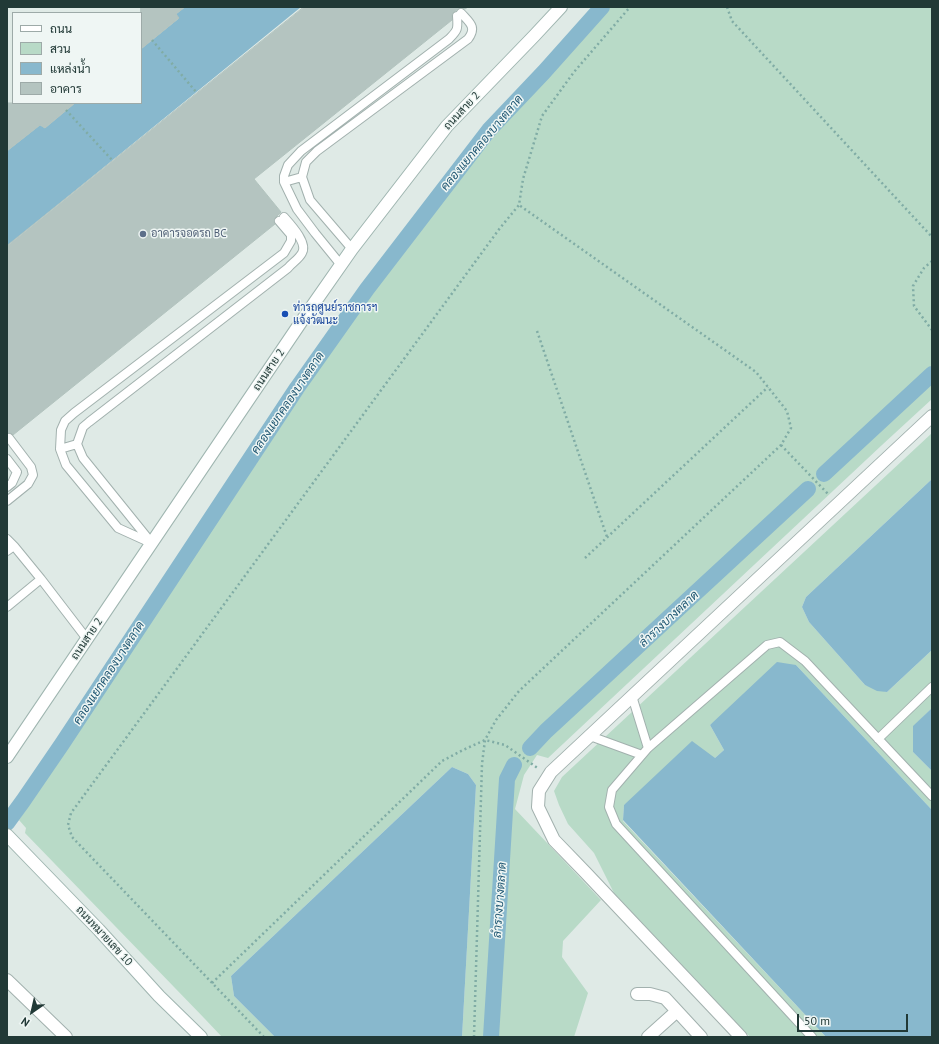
<!DOCTYPE html>
<html>
<head>
<meta charset="utf-8">
<style>
	body { margin:0 }
	#map { position:relative; width:939px; height:1044px; overflow:hidden; background:#dfeae6; font-family:"PT Sans",Sarabun,sans-serif }
	canvas { display:block }
	.frame { position:absolute; inset:0; border:8px solid #213936; pointer-events:none }
	.legend { position:absolute; left:12px; top:12px; width:130px; height:92px; box-sizing:border-box; background:#eff6f4; border:1px solid #9daaa8; margin:0; padding:5px 7px; list-style:none; font-size:12px; color:#213936 }
	.legend li { display:flex; align-items:center; gap:8px; height:20px }
	.legend b { width:20px; border:1px solid #9daaa8 }
	.north { position:absolute; left:12px; top:992px; width:40px; height:40px; -webkit-text-stroke:3px #eff6f4; paint-order:stroke; rotate:214deg; font-size:11px; font-weight:700; line-height:16px; text-align:center; color:#213936 }
	.north::after { content:''; display:block; margin:auto; width:14px; height:18px; background:#213936; clip-path:polygon(50% 0,100% 100%,50% 72%,0 100%) }
	.scale { position:absolute; left:797px; top:1014px; width:111px; height:18px; box-sizing:border-box; border:2px solid #213936; border-top:0; padding-left:5px; font-size:12px; line-height:14px; white-space:nowrap; color:#213936; -webkit-text-stroke:3px #eff6f4; paint-order:stroke }
</style>
</head>
<body>
<div id="map">
<canvas width="939" height="1044"></canvas>
<div class="frame"></div>
<ul class="legend">
<li><b style="height:5px;background:#fff"></b>ถนน</li>
<li><b style="height:11px;background:#b8dac7"></b>สวน</li>
<li><b style="height:11px;background:#88b8cd"></b>แหล่งน้ำ</li>
<li><b style="height:11px;background:#b4c4c0"></b>อาคาร</li>
</ul>
<div class="north">N</div>
<div class="scale">50 m</div>
</div>
<script>
const ctx = document.querySelector('canvas').getContext('2d');
ctx.lineJoin = 'round';
function fill(path, color) {
  ctx.fillStyle = color;
  ctx.fill(path, 'evenodd');
}
function strokePath(path, color, width, dash) {
  ctx.strokeStyle = color;
  ctx.lineWidth = width;
  ctx.lineCap = dash ? 'butt' : 'round';
  ctx.setLineDash(dash || []);
  ctx.stroke(path);
}
function label(font, color, halo, rows, align = 'center') {
  ctx.font = font + ' "PT Sans",Sarabun,sans-serif';
  ctx.lineWidth = 3;
  ctx.setLineDash([]);
  ctx.textBaseline = 'middle';
  ctx.strokeStyle = halo;
  ctx.fillStyle = color;
  for (const [text, x, y, turn = 0] of rows) {
    ctx.save();
    ctx.translate(x, y);
    ctx.rotate((+turn || 0) * Math.PI / 180);
    ctx.textAlign = isNaN(turn) ? turn : align;
    if (halo) ctx.strokeText(text, 0, 0);
    ctx.fillText(text, 0, 0);
    ctx.restore();
  }
}
const green = new Path2D(`
	M607 7H932V399L882 445 548 758 537 755 524 775 515 809 601 900 563 941 562 957 588 993 574 1037H462L476 785 468 774 452 767 231 976 234 996 275 1037H222L205 1019 25 833 26 828 19 820 347 327 438 206 501 128Z
	M932 433V479L806 597 802 607 809 622 865 685 887 692 932 650V708L913 727V752L932 771V810L796 665 710 725 724 750 715 758 624 805 623 821 826 1037H750L614 893 594 853 568 824 559 805 554 791 562 777Z`);
const water = new Path2D(`
	M185 7H301L7 246V151L40 125 45 128 75 103H141V49L178 19 176 14Z
	M932 479V650L887 692 877 691 865 685 809 622 802 607 806 597Z
	M777 662 796 665 932 810V1037H826L623 820 624 805 692 741 715 758 724 750 710 725Z
	M932 708V771L913 752V726Z
	M452 767 468 774 476 785 462 1037H275L234 996 231 976Z`);
const canal = new Path2D(`
	M824 474 932 374
	M530 748 546 731 808 489
	M7 823 23 801 62 744 297 388 367 289 489 130 544 72 602 7
	M491 1037 507 779 514 765`);
const building = new Path2D(`
	M141 7H185L176 14 179 18 141 49Z
	M304 7H468L465 9 462 8H459L454 12 452 14V20L254 179 281 212 274 219V222L275 224 13 435 11 433H7V246Z
	M7 103H75L45 128 40 125 7 151Z`);
const path = new Path2D(`
	M727 7 732 21 932 237
	M152 40 197 93
	M66 110 113 161
	M932 261 924 268 913 286 914 306 932 330
	M537 331 607 537
	M781 445 829 495
	M585 558 768 387
	M212 983 442 761 463 750 485 740 505 745 539 769
	M264 1037 72 837 68 825 71 813 500 228 519 205 523 179 542 116 574 72 630 7
	M474 1037 482 764 485 740 496 720 519 691 781 445 791 428 787 411 756 372 519 205`);
const lane = new Path2D(`
	M284 182 302 177
	M352 249 310 200 302 177 306 162 317 151 468 39C477 27 470 23 461 13
	M341 265 315 233 297 209 284 182V176L288 165 301 151 449 39C458 30 458 29 457 16
	M60 449 77 444
	M7 459 17 472 12 483 7 487
	M7 501 28 484 33 475 31 467 9 438
	M7 539 14 546 41 579 87 639
	M150 541 83 458 77 444 83 427 89 422 288 268C292 263 299 259 302 253 308 243 291 225 284 217
	M151 543 118 528 66 465 60 449 61 430 65 421 74 413 284 253 291 241V235L279 221
	M7 551 14 546
	M7 607 41 579
	M632 696 648 748
	M590 736 642 755
	M878 739 932 687
	M812 1037 616 824 609 807 612 790 648 748 767 645 780 642 805 661 932 796`);
const street = new Path2D(`
	M7 980 66 1037
	M637 994H650L665 998 701 1037
	M648 1037 677 1011
	M741 1037 585 872 554 840 538 807 539 791 551 772 932 416`);
const secondary = new Path2D(`
	M7 757 301 322 352 249 447 126 534 36 561 7
	M7 835 99 930 159 996 201 1037`);
const markers = [
	[143,234,4,"#5c6f8a"],
	[285,314,4,"#1a4fb4"]
];
const streetNames = [
	["ถนนสาย 2",462,111,-47],
	["ถนนสาย 2",269,370,-56],
	["ถนนสาย 2",87,639,-56],
	["ถนนหมายเลข 10",104,936,47]
];
const serviceNames = [
	["อาคารจอดรถ BC",151,234]
];
const transitNames = [
	["ท่ารถศูนย์ราชการฯ",293,308],
	["แจ้งวัฒนะ",293,321]
];
const waterNames = [
	["คลองแยกคลองบางตลาด",482,143,-50],
	["คลองแยกคลองบางตลาด",288,403,-56],
	["ลำรางบางตลาด",669,619,-43],
	["คลองแยกคลองบางตลาด",109,673,-57],
	["ลำรางบางตลาด",500,900,-86]
];
fill(green, '#b8dac7');
fill(water, '#88b8cd');
strokePath(canal, '#88b8cd', 16);
fill(building, '#b4c4c0');
strokePath(building, '#b2c3be', 1);
strokePath(lane, '#a2b1ae', 10);
strokePath(street, '#a2b1ae', 14);
strokePath(secondary, '#9fb5b0', 14);
strokePath(path, '#80aca5', 2.5, [2, 3]);
strokePath(lane, '#fff', 8);
strokePath(street, '#fff', 12);
strokePath(secondary, '#fff', 12);
for (const [x, y, r, color] of markers) {
  const dot = new Path2D();
  dot.arc(x, y, r, 0, 2 * Math.PI);
  ctx.fillStyle = color;
  ctx.fill(dot);
  strokePath(dot, '#eff6f4', 1.5);
}
label('11px', '#213936', '#eff6f4', streetNames);
label('11px', '#4e5e75', '#eff6f4', serviceNames, 'left');
label('11px', '#164399', '#eff6f4', transitNames, 'left');
label('italic 12px', '#1e5672', '#eff6f4', waterNames);
</script>
</body>
</html>
